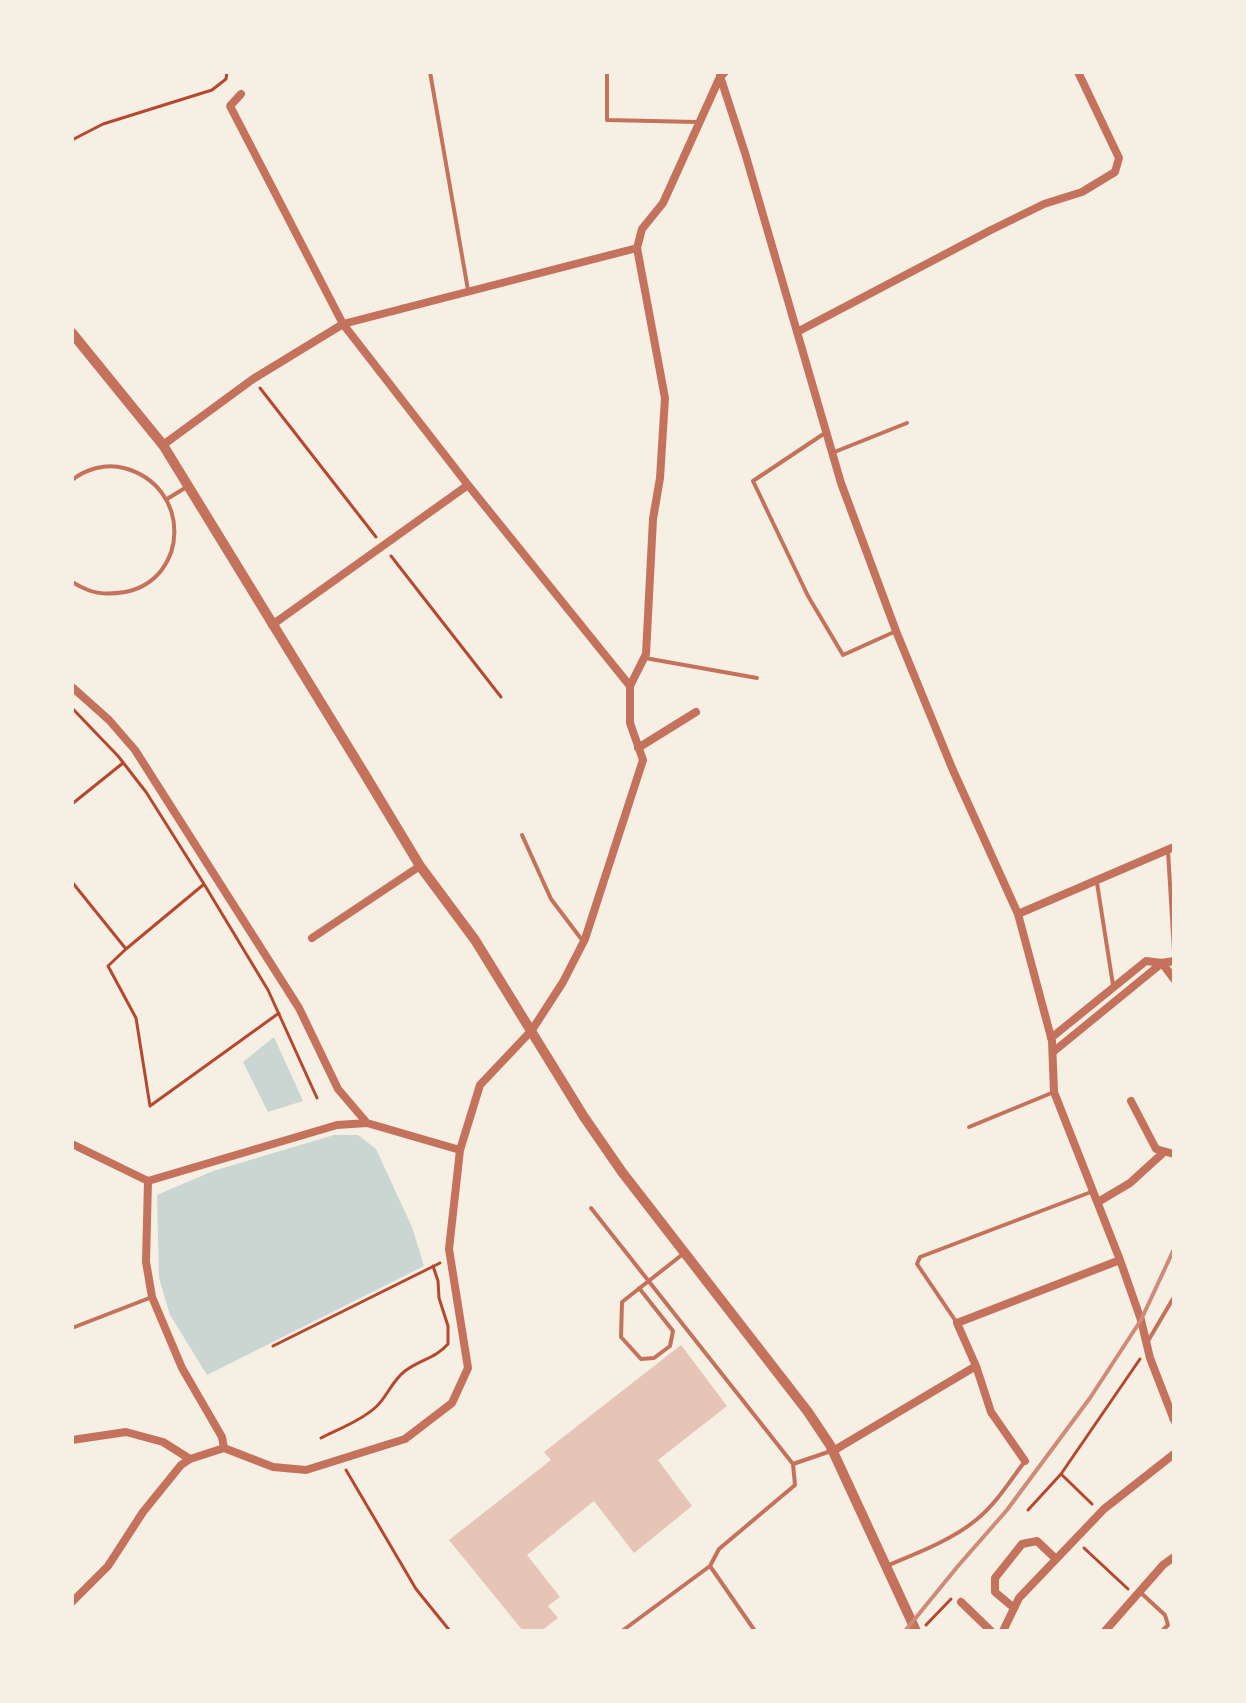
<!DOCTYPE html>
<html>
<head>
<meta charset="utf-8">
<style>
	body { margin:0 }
	#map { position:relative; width:1246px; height:1703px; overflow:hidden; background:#f6efe4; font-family:"Roboto Condensed",sans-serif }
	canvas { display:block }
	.frame { position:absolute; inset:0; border:74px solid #f6efe4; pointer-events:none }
</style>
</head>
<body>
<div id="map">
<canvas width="1246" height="1703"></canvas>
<div class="frame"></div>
</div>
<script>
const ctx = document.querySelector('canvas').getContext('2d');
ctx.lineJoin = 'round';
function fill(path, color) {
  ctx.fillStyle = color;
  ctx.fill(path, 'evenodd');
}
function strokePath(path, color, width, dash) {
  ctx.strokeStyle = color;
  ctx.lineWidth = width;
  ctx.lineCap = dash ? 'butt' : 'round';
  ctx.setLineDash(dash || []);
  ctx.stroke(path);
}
const water = new Path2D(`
	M274 1037 303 1101 268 1112 243 1062Z
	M334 1135H358L376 1149 412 1227 424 1266 207 1375 170 1315 159 1278 157 1195 213 1171Z`);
const building = new Path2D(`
	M681 1345 727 1406 658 1460 692 1506 634 1553 594 1501 527 1555 560 1597 548 1606 558 1618 541 1631H523L449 1540 551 1460 544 1452Z`);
const path = new Path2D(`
	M72 140 103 124 212 90 226 79 227 72
	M260 388 376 537
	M391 556 501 697
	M72 708 118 756 146 792 204 884 268 990 317 1098
	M72 804 123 763
	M72 882 126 949 108 966 136 1018 150 1106 279 1013
	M126 949 203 885
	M273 1346 440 1263
	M321 1438C339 1429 362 1420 377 1406 388 1395 392 1381 405 1371 419 1360 436 1358 448 1344V1326L439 1298 438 1281 433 1266
	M346 1470 416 1589 450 1631
	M1061 1474 1092 1504
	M1028 1510 1061 1474 1140 1359
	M1084 1548 1128 1589
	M926 1625 951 1599`);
const service = new Path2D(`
	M430 72 468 290
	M607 72V120L697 122
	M825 433 753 481 808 596 843 655 894 632
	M832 453 907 423
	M72 480C86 469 106 463 124 468 192 486 190 579 125 592 113 594 100 595 88 590 83 588 77 585 72 582
	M167 499 185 488
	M645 658 757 678
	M522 835 551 899 582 940
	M1168 851 1174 951
	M1097 883 1113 985
	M969 1127 1054 1092
	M591 1208 793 1464
	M639 1288 673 1331 670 1346 654 1358 641 1359 621 1337 622 1302 683 1254
	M957 1323 917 1264 920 1257 1091 1192
	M72 1328 152 1297
	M1148 1341 1174 1297
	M710 1566 755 1631
	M886 1566C915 1554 952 1540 976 1520 996 1504 1010 1481 1025 1461
	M1140 1592 1165 1615 1168 1625 1162 1631
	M622 1631 710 1566 719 1549 795 1485 793 1464 831 1451`);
const minor = new Path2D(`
	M720 76 745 153 841 483 896 631 952 768 1018 914 1052 1041 1054 1092 1120 1260 1141 1320 1150 1358 1174 1420
	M241 94 230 106 343 324 468 485 630 686
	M797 332 991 230 1044 204 1082 192 1115 172 1119 158 1078 72
	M163 445 253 379 343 324 637 248
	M272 625 468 485
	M72 687 109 720 135 750 299 1008 338 1089 367 1123
	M638 748 696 712
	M1018 914 1174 847
	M312 938 420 866
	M1162 963 1174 979
	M1051 1038 1146 961 1162 963 1174 961
	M1053 1052 1162 963
	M1131 1101 1156 1149 1174 1154
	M72 1144 148 1181 337 1125 367 1123 460 1150
	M148 1181 146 1262 152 1297 182 1368 222 1437 224 1448
	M1098 1202 1130 1183 1164 1152
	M72 1440 126 1432 163 1442 190 1459
	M833 1451 976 1366
	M1025 1461 991 1412 976 1366 957 1323 1120 1260
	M72 1602 108 1566 143 1512 181 1465 190 1459 224 1448 273 1467 306 1470 405 1439 452 1403 468 1368 449 1249 460 1150 480 1085 532 1030 563 982 585 939 643 760 630 723V686L646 654 653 519 660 478 665 398 637 248 642 229 663 203 720 77 725 72
	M961 1602 991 1631
	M1014 1608 995 1592V1578L1022 1544 1037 1541 1056 1559
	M1003 1631 1019 1598 1104 1509 1174 1454
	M1105 1631 1163 1565 1174 1557`);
const tertiary = new Path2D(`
	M72 333 163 445 364 773 420 866 475 940 584 1117 622 1172 808 1412 830 1445 916 1631`);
const rail = new Path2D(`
	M905 1631 958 1566 1007 1510 1090 1398 1141 1320 1174 1249`);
fill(water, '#c9d6d2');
fill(building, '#e6c5b7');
strokePath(path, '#b5482f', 3);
strokePath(service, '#c5725c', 4);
strokePath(minor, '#c5725c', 8);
strokePath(tertiary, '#c5725c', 10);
strokePath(rail, '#cf8b77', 4);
</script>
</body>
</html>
